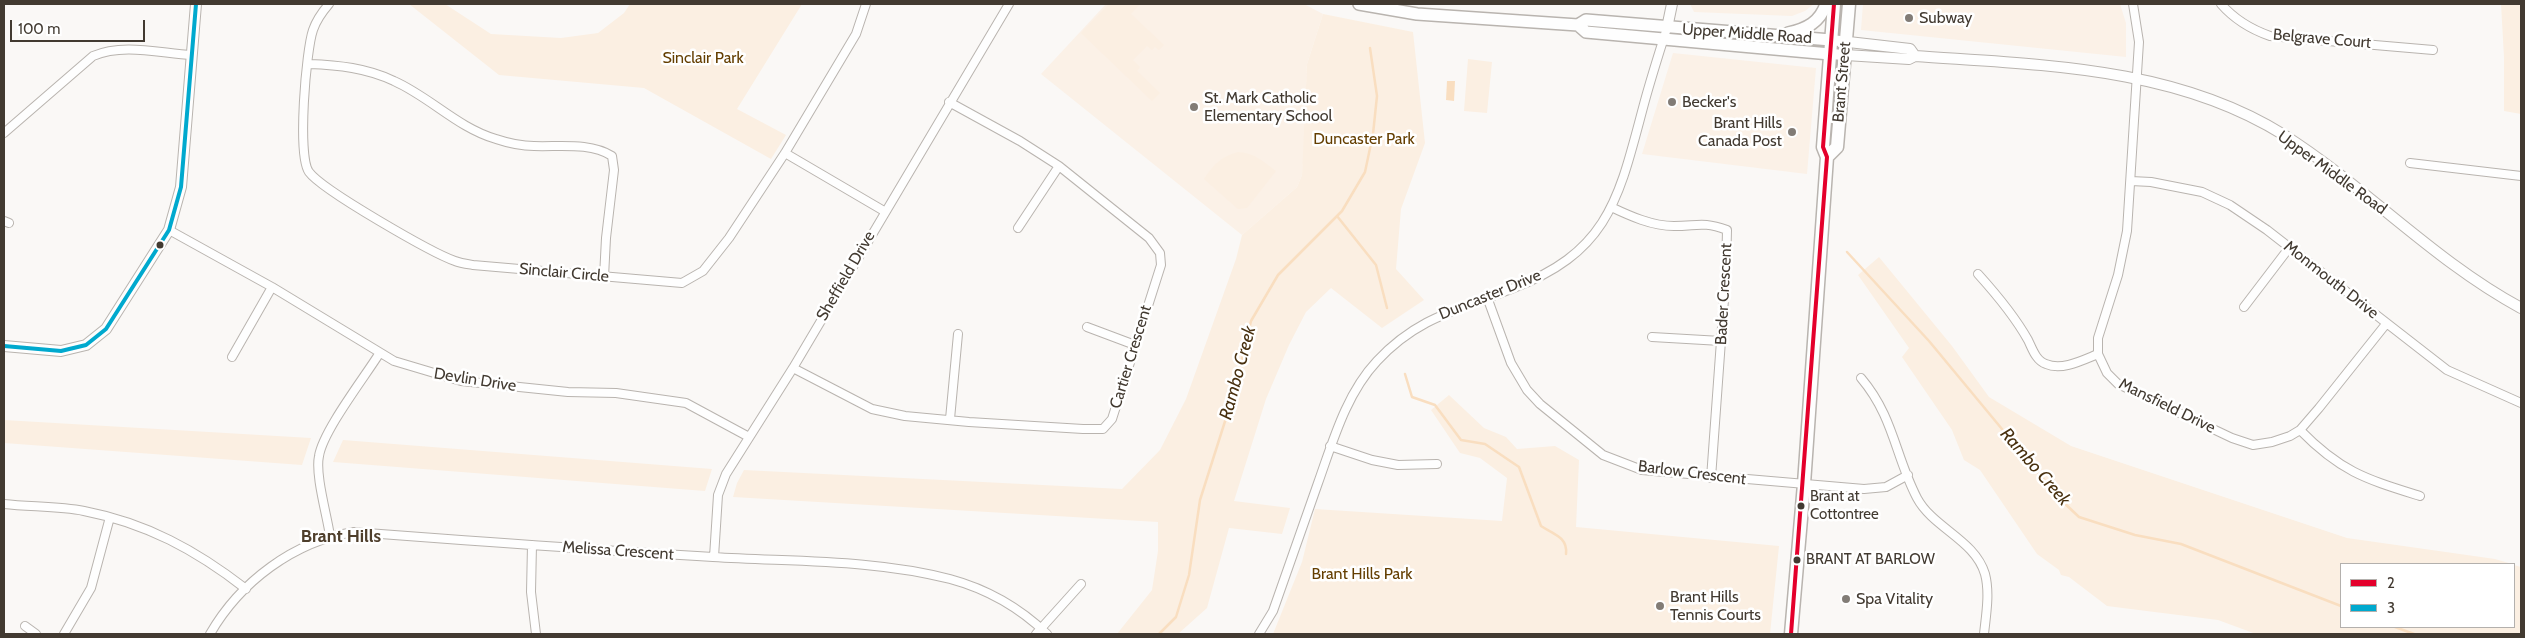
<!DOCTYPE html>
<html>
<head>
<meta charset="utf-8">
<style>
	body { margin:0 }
	#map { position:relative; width:2525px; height:638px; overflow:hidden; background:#faf8f6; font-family:Cabin,sans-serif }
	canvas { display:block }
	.frame { position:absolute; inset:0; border:5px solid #423a31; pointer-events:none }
	.legend { position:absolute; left:2340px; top:563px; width:175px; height:65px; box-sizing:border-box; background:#fff; border:1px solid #b3b0ad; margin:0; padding:6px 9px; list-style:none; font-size:15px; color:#423a31 }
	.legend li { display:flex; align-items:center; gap:10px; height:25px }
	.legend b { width:25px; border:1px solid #b3b0ad }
	.scale { position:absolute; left:10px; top:20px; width:135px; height:22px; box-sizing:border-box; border:2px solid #423a31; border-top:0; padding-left:6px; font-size:15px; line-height:18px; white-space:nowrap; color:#423a31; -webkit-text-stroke:4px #fff; paint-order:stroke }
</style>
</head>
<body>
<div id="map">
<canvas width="2525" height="638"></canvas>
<div class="frame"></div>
<ul class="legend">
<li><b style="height:6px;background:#e4002b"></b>2</li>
<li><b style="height:6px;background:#00a9ce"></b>3</li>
</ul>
<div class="scale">100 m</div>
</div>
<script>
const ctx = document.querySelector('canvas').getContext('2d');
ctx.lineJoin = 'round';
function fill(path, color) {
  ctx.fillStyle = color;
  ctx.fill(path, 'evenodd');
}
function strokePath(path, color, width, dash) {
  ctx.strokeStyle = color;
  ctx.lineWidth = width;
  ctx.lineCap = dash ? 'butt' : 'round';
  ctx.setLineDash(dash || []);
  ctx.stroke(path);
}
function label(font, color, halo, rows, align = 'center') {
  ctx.font = font + ' Cabin,sans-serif';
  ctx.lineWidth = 5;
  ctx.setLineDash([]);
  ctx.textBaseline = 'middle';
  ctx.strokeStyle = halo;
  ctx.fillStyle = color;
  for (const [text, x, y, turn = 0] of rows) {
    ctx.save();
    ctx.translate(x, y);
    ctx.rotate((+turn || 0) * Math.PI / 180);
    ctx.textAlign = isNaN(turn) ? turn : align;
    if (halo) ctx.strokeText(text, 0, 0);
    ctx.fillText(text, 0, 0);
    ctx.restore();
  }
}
const built = new Path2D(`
	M1106 4H1304L1323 14 1307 64 1305 141 1302 175 1297 187 1242 235 1041 74Z
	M1690 4H1814L1805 11 1792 16 1694 12Z
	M1863 4H2120L2126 23V57L1861 30Z
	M1673 53 1816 68 1807 174 1642 154Z`);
const green = new Path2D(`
	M409 4H445L491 34 561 38 598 33 624 13 630 4H802L737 109 786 135 771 159 644 88 499 75Z
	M1109 4H1140L1131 14 1164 45 1159 50 1155 47 1152 50 1147 46 1133 60 1140 67 1137 71 1160 93 1152 101 1081 33Z
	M2501 4H2521V114L2504 111V57Z
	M1323 14 1413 32 1425 143 1401 209 1396 269 1424 300 1382 328 1331 288 1306 312 1289 345 1266 399 1234 501 1290 508 1282 534 1229 528 1207 608 1178 634H1117L1152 590 1158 551V522L733 497 737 483 744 470 1122 489 1160 450 1186 399 1236 259 1242 235 1297 187 1302 175 1307 64Z
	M1468 59 1492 62 1487 113 1464 111Z
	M1238 152C1255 153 1262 161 1276 171L1247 208 1238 209 1204 179C1213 165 1222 156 1238 152Z
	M1879 257 1952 346 1989 397 2071 446 2347 538 2495 559 2512 564H2341V627H2514V565L2521 567V634H2256L2218 620 2107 606 2069 577 2061 575 2059 570 2037 554 1980 470 1964 460 1952 430 1902 357 1909 348 1858 275Z
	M1449 395 1484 428 1506 437 1517 449 1555 446 1579 460 1576 527 1779 546 1770 634H1273L1302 562 1315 509 1502 521 1507 478 1480 458 1460 453 1431 410Z
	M4 420 311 438 302 465 4 443Z
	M343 440 712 469 705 491 333 462Z`);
const water = new Path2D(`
	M1447 81H1455L1454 101 1446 100Z`);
const stream = new Path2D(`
	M1337 216 1376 265 1387 308
	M1847 252 1929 341 2060 499 2079 517 2135 535 2181 544 2341 606
	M1405 374 1412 397 1435 405 1461 440 1485 444 1519 467 1541 526C1553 534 1568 537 1566 554
	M2395 627 2414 634
	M1159 634 1176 617 1189 575 1200 500 1234 393 1251 321 1278 275 1342 211 1365 172 1373 134 1377 96 1370 48`);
const minor = new Path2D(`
	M329 4C323 11 316 21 313 30 306 50 297 156 309 172 322 190 432 253 455 261 460 263 467 264 473 265L682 283 703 271 729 238 785 153 856 34 866 4
	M2133 4 2139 42 2127 231 2118 275 2098 338V354L2107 373 2118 384 2232 438 2253 445 2272 442 2290 436 2300 430 2319 408 2386 324
	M2221 4C2235 20 2250 29 2270 36L2433 50
	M309 64C338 65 367 68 394 81 430 97 458 128 496 139 508 143 522 146 534 146 559 147 590 142 612 156L614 170 606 238 604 277
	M4 133 93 56C123 43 159 53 192 55
	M785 153 884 211
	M2410 163 2521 176
	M2131 181 2151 182 2202 192 2230 205 2267 230 2447 370 2521 403
	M1611 207C1630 216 1652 226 1674 226 1698 226 1702 221 1727 230L1726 272 1711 478
	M4 221 9 223
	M1018 228 1059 166
	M169 230 272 287 394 361 461 381 568 392 616 393 686 403 749 437
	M1978 274C1997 295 2014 315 2028 340 2032 348 2036 361 2046 364 2062 371 2083 360 2098 354
	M1487 297 1511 363 1527 390 1540 404 1603 455 1642 470 1864 489 1886 487 1908 475
	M2244 307 2289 248
	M1087 327 1135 345
	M1652 337 1721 341
	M232 357 272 287
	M793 368 872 409 905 416 969 422 1083 429H1103L1112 419 1161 265 1160 253 1149 238 1059 166 1020 141 949 102
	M1861 378C1894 417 1895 456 1917 498 1933 528 1975 540 1985 574 1990 593 1986 615 1984 634
	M950 419 958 334
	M2300 430C2341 472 2366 479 2420 496
	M1330 446 1372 460 1398 465 1437 464
	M4 504C30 507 59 506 84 511 146 523 196 550 246 589
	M330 536C327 515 315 475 319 456 323 431 364 378 379 354
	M532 545 531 592 536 634
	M714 557 718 495 726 474 793 368 1009 4
	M25 626 36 634
	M64 634 91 588 110 517
	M210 634C240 582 294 541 354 532 473 541 593 550 713 557 792 562 873 559 950 579 987 589 1020 608 1047 634
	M1036 634 1081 584
	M1259 634 1273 611C1288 568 1303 526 1318 483 1333 441 1346 394 1377 361 1418 317 1458 310 1511 289 1610 252 1619 197 1644 104 1651 78 1659 53 1667 28`);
const tertiary = new Path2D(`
	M1667 28 1672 4
	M1831 40 1910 49 1915 56
	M1830 54 1909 59 1915 56C2040 65 2174 66 2284 135 2367 188 2434 261 2521 308
	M4 346 61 351 86 345 106 329 169 230 181 187 196 4`);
const secondary = new Path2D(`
	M1359 4 1417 14 1578 25 1586 32 1830 54
	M1578 25 1586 20 1831 40
	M1788 33C1807 29 1820 22 1826 4`);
const primary = new Path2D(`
	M1827 157 1837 147 1849 4
	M1791 634 1804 484 1827 157 1823 147 1834 4`);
const bus1 = new Path2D(`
	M1791 634 1827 157 1823 147 1834 4`);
const bus2 = new Path2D(`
	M4 346 61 351 86 345 106 329 169 230 181 187 196 4`);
const markers = [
	[1909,18,5,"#827c76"],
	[1672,102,5,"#827c76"],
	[1194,107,5,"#827c76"],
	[1792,132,5,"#827c76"],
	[160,245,4.5,"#423a31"],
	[1801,506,4.5,"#423a31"],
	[1797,560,4.5,"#423a31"],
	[1846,599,5,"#827c76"],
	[1660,606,5,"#827c76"]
];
const busNames = [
	["Brant at",1810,497],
	["Cottontree",1810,515],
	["BRANT AT BARLOW",1806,560]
];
const poiNames = [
	["Subway",1919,18],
	["St. Mark Catholic",1204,98],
	["Elementary School",1204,116],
	["Becker's",1682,102],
	["Brant Hills",1782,123,"right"],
	["Canada Post",1782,141,"right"],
	["Brant Hills",1670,597],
	["Tennis Courts",1670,615],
	["Spa Vitality",1856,599]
];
const streetNames = [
	["Upper Middle Road",1747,34,4],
	["Belgrave Court",2322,39,5],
	["Brant Street",1842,82,-85],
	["Upper Middle Road",2332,173,36],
	["Sinclair Circle",564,273,5],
	["Sheffield Drive",846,276,-60],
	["Monmouth Drive",2331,280,38],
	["Bader Crescent",1724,294,-87],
	["Duncaster Drive",1490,295,-22],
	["Cartier Crescent",1131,357,-73],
	["Devlin Drive",475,380,9],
	["Mansfield Drive",2167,406,26],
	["Barlow Crescent",1692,473,7],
	["Melissa Crescent",618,551,4]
];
const parkNames = [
	["Sinclair Park",703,58],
	["Duncaster Park",1364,139],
	["Brant Hills Park",1362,574]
];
const waterNames = [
	["Rambo Creek",1238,373,-75],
	["Rambo Creek",2035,467,49]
];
const neighbourhoodNames = [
	["Brant Hills",341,537]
];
fill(built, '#fbf1e7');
fill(green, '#fbefe2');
fill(water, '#f9dec0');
strokePath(stream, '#f9dec0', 2.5);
strokePath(minor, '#b9b4af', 10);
strokePath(tertiary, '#b9b4af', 12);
strokePath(secondary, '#b9b4af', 14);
strokePath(primary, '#b9b4af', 15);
strokePath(minor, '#fefefe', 8);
strokePath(tertiary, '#fefefe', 10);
strokePath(secondary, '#fefefe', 11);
strokePath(primary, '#fefefe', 12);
strokePath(bus1, '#e4002b', 4);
strokePath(bus2, '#00a9ce', 4);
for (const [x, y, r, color] of markers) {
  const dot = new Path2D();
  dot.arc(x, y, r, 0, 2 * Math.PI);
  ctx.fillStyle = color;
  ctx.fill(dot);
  strokePath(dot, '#fff', 2);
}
label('15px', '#423a31', '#fff', busNames, 'left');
label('16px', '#423a31', '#fff', poiNames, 'left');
label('16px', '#423a31', '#fff', streetNames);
label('16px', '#643e00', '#fff', parkNames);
label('italic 18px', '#48300f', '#fff', waterNames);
label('bold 18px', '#4f3f2c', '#fff', neighbourhoodNames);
</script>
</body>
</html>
